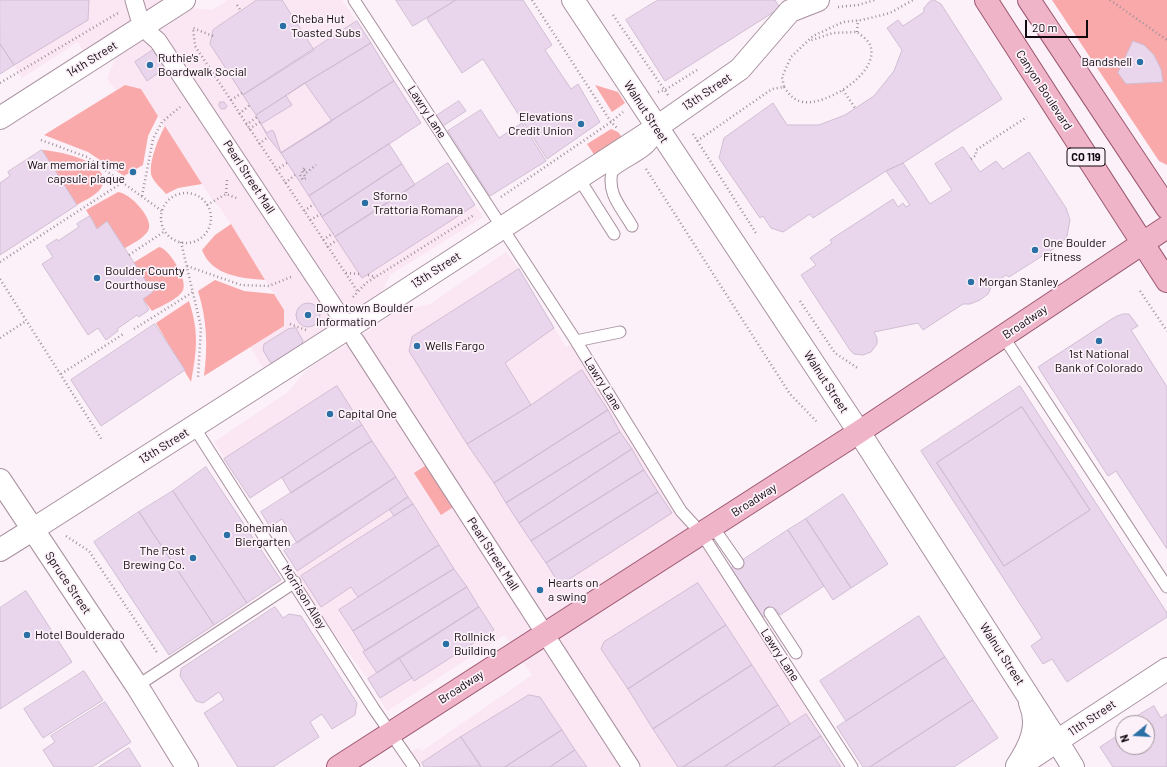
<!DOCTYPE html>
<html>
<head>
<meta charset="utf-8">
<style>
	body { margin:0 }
	#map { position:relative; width:1167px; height:767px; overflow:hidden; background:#fcf1f8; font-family:Barlow,sans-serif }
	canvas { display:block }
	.north { position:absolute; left:1115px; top:715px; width:40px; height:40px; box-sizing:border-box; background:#fcf1f8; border:1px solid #9e949a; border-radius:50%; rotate:252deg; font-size:11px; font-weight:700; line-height:16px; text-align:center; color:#11090e }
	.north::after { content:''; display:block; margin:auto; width:14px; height:18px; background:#2b70a5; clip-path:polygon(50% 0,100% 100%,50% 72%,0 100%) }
	.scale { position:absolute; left:1025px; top:20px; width:63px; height:18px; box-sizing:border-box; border:2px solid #11090e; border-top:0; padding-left:5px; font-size:12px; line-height:14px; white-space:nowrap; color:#11090e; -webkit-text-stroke:3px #fcf1f8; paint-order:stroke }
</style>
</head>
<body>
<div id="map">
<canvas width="1167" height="767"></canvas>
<div class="north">N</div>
<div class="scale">20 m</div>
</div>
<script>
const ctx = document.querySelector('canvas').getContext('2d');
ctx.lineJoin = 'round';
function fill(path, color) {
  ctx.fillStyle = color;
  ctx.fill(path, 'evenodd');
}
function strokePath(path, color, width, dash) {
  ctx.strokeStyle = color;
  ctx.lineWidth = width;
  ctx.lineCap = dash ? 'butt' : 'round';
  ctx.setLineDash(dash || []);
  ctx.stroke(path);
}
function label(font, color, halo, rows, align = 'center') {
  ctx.font = font + ' Barlow,sans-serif';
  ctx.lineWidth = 3.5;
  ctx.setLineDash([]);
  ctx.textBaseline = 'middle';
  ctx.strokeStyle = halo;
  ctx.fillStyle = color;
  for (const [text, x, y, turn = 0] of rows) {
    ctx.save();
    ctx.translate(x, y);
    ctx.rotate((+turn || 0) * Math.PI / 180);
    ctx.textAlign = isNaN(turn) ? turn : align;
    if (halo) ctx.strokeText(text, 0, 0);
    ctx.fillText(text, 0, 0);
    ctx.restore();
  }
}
const built = new Path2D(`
	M0 0H166L84 53 78 42 22 78 14 65Z
	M228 0H342L371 43 421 123 389 145 415 184 448 163 483 217 390 275 381 296 266 372 250 347 284 326V310L221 209 213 201 141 89 125 85 116 90 107 79 116 57 150 34 191 8 212 10Z
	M506 252 519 269 566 347 576 341 722 565 840 767H424L412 752 417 748 422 751 532 675 505 635 387 711 368 679 295 582 297 571 284 551 297 543 282 519 270 527 261 512 291 493 282 478 250 498 214 442 288 392 305 372 316 363 355 340 394 313 430 304Z`);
const green = new Path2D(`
	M1052 0H1167V165L1159 161Z
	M125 85 141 89 158 116 148 136 143 165 124 176 88 152 44 135Z
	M595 85 618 92 625 103 612 112Z
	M165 126 202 184 178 188 166 194C162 189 155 183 152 177 147 165 159 137 165 126Z
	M611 129 618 132 622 137 595 156 587 144Z
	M42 150C58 151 112 161 102 186 99 194 85 200 77 205Z
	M118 192C130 193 155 219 148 231 143 239 131 244 124 249L106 222 97 229 86 210Z
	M231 224 265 280C241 278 212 276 202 250L215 235Z
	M159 247C169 248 188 280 183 290 179 299 161 306 152 311L143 299 153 292 133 263Z
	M215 280 244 291 274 294 284 310V326L204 376C208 346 207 320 198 291Z
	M189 301C199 332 197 350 191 382L156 323Z
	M428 464 455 506 441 515 414 473Z`);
const building = new Path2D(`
	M0 0H89L88 20 14 65 0 44Z
	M257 0H282L314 50 243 95 210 44 213 30Z
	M396 0H456L413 26Z
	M456 0H523L552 45 545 50 571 89 578 84 600 122 547 159 483 59 462 73 427 19Z
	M658 0H775L780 8 665 81 626 20Z
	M934 0 941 4 1002 99 903 163 886 171 813 218 810 214 783 232 771 228 763 216 760 218 719 158 724 138 773 103 787 125H819L845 115 874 96 894 71 902 50 887 28 898 20 903 26 924 12V8L929 2Z
	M357 21 371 43 305 83 256 115 243 95Z
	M1133 41 1144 45 1154 55 1161 69 1163 82 1126 84 1118 73Z
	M371 43 394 81 281 153 268 137 256 115 305 83Z
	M0 44 14 65 0 74Z
	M153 50 165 68 147 81 135 62Z
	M394 81 421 123 309 196 281 153Z
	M305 83 332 121 281 153 274 132 272 130 267 133 261 124 292 105 286 96Z
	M459 101 466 111 443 126 436 116Z
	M220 102H224L227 106 225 109H221L219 106Z
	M481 110 499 138 522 123 546 161 490 196 448 131Z
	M389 144 402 164 322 217 309 196Z
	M963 147 980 172 996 161 1003 169 1029 152 1066 208 1070 220 1067 236 1061 244 1009 277 1006 275 992 285 988 294 980 300 970 304H963L923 330 918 323 874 332 877 338V344L871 352 863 355 854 354 850 350 801 275 816 265 810 258 832 243 830 240 893 199 898 207 903 203 906 207 910 205 886 171 903 163 930 204 952 190 935 164Z
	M42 150 77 205 0 255V183L10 176 8 172Z
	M448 163 475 205 362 278 335 237Z
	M402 164 415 185 335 237 322 217Z
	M90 216 97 229 107 221 153 292 143 299 149 310 139 317 137 315 117 329 118 331 106 340 98 328 88 335 42 264 53 257 46 246 57 239 58 241 79 227 77 224Z
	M519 269 554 328 505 363 531 405 467 444 409 351 412 337Z
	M296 315a12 12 0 1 1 24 0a12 12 0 1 1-24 0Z
	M1123 314H1129L1138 326 1131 330 1167 387V549L1116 471 1108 476 1038 367 1115 317Z
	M155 324 185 370 101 426 71 380Z
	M296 328 303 341 300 348 275 363 270 362 263 350 264 344 288 329Z
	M582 370 608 410 494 483 467 444 531 405Z
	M337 386 362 425 250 498 224 459Z
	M1020 386 1167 613V617L1067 682 1052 659 1043 664 1031 646 1042 638 921 451ZM1022 407 1090 510 1004 566 937 463Z
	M1022 407 1090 510 1004 566 937 463Z
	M608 410 620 432 506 503 494 483Z
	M362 425 372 441 291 493 282 478Z
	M620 432 632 449 519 523 506 503Z
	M372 441 396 477 297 543 282 519 270 527 261 512Z
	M632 449 644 470 531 541 519 523Z
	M206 467 281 580 247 603 173 491Z
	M644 470 658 492 546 563 531 541Z
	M396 477 408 497 297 571 284 551Z
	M173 491 247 603 214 625 139 512Z
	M658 492 672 513 560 585 546 563Z
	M843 494 888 564 851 588 806 519Z
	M408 497 413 504 394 516 390 510Z
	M413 504 439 545 358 597 351 587 321 607 301 576Z
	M139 512 214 625 169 655 94 542Z
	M806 519 851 588 833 600 788 530Z
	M788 530 824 586 780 615 776 609 763 617 731 568Z
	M439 545 454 569 353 631 339 610Z
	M454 569 467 587 365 651 353 631Z
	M698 583 726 625 628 689 601 649 604 642Z
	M467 587 479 607 377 673 363 652Z
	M26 591 72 662 0 709V608Z
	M275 607 283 618 289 614 301 616 357 703 355 715 332 729 322 714 310 722 319 737 273 767H238L204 713 224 700 219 692 203 703 196 701 180 676 181 669Z
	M479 607 494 630 414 681 399 658Z
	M919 616 945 657 846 721 820 681Z
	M726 625 752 665 653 729 628 689Z
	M945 657 973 700 870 767H863L837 727Z
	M399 658 412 678 380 698 368 679Z
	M752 665 778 705 683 767H678L653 729Z
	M84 671 103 700 43 738 24 709Z
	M529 695 540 697 562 730 505 767H481L461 737Z
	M973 700 998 738 954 767H870Z
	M105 702 131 742 92 767H54L43 750 55 742 51 736Z
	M778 705 790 724 724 767H683Z
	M1154 706 1161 718 1167 714V767H1113L1100 747 1123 732V747H1147V723H1137L1134 718Z
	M806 714 821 736 773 767H724Z
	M562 730 575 750 550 767H505Z
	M821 736 841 767H773Z
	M461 737 481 766 424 767 422 763Z
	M129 748 141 767H99Z
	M575 750 587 767H550Z`);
const path = new Path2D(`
	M532 0 611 122 617 128
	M1110 0 1167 40
	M237 5 241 11
	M838 7 858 5 875 0
	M613 15 668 95
	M857 32 858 20
	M213 36 193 28 195 46 358 292
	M0 83 118 13
	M784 87C789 94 793 100 803 102 825 106 877 75 871 48 870 41 862 36 857 32L833 33 809 41
	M843 90 855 108
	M658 92 665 90 697 70
	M231 100 242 93
	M239 114 250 105
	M246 125 257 117
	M249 129 260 122
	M693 134 756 233
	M41 140 87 157 162 211
	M697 141 772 89 784 87 782 77 791 57 813 36 843 22 862 20 890 13 913 0
	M259 144 268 137
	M971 159 976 155V150L1027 117
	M646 169 790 394 818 423
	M276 170 287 163
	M304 170 306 173 316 165
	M300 175 303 180 306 178 302 171 306 166
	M227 180 226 194 239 199
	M285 183 295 175
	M161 218a25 25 0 1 1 50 0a25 25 0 1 1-50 0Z
	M142 196 153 139 162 122 180 107
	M501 197 611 122 623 112
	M207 205 226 194
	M304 211 314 204
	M310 220 321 214
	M323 240 333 233
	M181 242 201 327 198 378
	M327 247 337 240
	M129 255 165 231
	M0 262 123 182
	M187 266 241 285 269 286 291 277
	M346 273 359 274
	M368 275 376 277
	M0 279 102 440
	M1140 291 1167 331
	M353 297 366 283 474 215
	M800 301 835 353 859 369
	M290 324 306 330
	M134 329 193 292
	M0 338 26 321
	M61 374 125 333
	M66 536 89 551 158 654`);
const service = new Path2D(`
	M354 0 576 341 681 511 702 534 852 767
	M578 177 614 234
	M632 226C621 207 607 194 612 172 625 159 656 152 657 130
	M1003 336 1167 587
	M576 341 620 332
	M194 427 374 709 414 767
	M713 527 738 563
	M770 613 796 653
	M137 686 295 582`);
const pedestrian = new Path2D(`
	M134 0 139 17
	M150 34 158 41 344 322
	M355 340 631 767`);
const minor = new Path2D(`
	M0 118 184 0
	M32 530 348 328 657 127 740 69 790 11 818 0
	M1073 767 1057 741 1167 669`);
const tertiary = new Path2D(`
	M573 0 859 432 1057 741 1018 767
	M0 480 137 686 187 767
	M0 550 32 530
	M1017 766C1030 746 1040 726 1030 703`);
const primary = new Path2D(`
	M986 0 1167 281
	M1029 0 1167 208
	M338 767 859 432 1167 227`);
const markers = [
	[283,26,4,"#2b70a5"],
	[1140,62,4,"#2b70a5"],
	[150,65,4,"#2b70a5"],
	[581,124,4,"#2b70a5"],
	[133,172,4,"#2b70a5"],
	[365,203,4,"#2b70a5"],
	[1035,250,4,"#2b70a5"],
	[97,278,4,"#2b70a5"],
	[971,282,4,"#2b70a5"],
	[308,315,4,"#2b70a5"],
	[1099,341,4,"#2b70a5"],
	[417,346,4,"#2b70a5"],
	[330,414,4,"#2b70a5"],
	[227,535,4,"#2b70a5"],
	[193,558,4,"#2b70a5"],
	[540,590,4,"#2b70a5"],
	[27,635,4,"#2b70a5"],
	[446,644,4,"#2b70a5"]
];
const shields = [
	[1086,157,38]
];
const shieldNames = [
	["CO 119",1086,157]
];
const poiNames = [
	["Cheba Hut",291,19],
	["Toasted Subs",291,33],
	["Ruthie's",158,58],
	["Boardwalk Social",158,72],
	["Bandshell",1132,62,"right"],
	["Elevations",573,117,"right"],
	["Credit Union",573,131,"right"],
	["War memorial time",125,165,"right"],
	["capsule plaque",125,179,"right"],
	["Sforno",373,196],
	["Trattoria Romana",373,210],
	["One Boulder",1043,243],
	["Fitness",1043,257],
	["Boulder County",105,271],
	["Courthouse",105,285],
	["Morgan Stanley",979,282],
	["Downtown Boulder",316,308],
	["Information",316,322],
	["Wells Fargo",425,346],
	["1st National",1099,354,"center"],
	["Bank of Colorado",1099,368,"center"],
	["Capital One",338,414],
	["Bohemian",235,528],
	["Biergarten",235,542],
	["The Post",185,551,"right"],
	["Brewing Co.",185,565,"right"],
	["Hearts on",548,583],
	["a swing",548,597],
	["Hotel Boulderado",35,635],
	["Rollnick",454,637],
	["Building",454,651]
];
const streetNames = [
	["14th Street",92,59,-32],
	["Canyon Boulevard",1044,90,57],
	["13th Street",707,92,-34],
	["Lawry Lane",427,112,57],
	["Walnut Street",646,112,57],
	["Pearl Street Mall",249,177,57],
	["13th Street",436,270,-33],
	["Broadway",1025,322,-34],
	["Walnut Street",826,382,57],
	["Lawry Lane",603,384,58],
	["13th Street",164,446,-32],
	["Broadway",754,500,-33],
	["Pearl Street Mall",493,554,57],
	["Spruce Street",68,583,56],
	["Morrison Alley",304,597,58],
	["Walnut Street",1002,654,57],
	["Lawry Lane",780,655,57],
	["Broadway",461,687,-33],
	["11th Street",1092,718,-34]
];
fill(built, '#fbe6f3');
fill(green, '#f9a9a9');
fill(building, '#e9d6ec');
strokePath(building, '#d0bdd3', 1);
strokePath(service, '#a8909f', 13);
strokePath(pedestrian, '#a8909f', 19);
strokePath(minor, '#a8909f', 24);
strokePath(tertiary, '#a8909f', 24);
strokePath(primary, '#9b586f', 24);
strokePath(path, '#9c9299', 2.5, [1, 3]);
strokePath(service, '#fff', 11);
strokePath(pedestrian, '#fff', 17);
strokePath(minor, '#fff', 22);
strokePath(tertiary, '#fff', 22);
strokePath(primary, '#f0b4c8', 22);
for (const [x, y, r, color] of markers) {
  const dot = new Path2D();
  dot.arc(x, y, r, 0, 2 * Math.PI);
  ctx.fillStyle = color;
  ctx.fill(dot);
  strokePath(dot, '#fcf1f8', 1.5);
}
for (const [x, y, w] of shields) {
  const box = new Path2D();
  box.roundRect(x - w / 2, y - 9, w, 18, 3);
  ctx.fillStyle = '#fcf1f8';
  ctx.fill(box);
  strokePath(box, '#11090e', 1);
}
label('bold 11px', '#11090e', null, shieldNames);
label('12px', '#11090e', '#fcf1f8', poiNames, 'left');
label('12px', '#11090e', '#fcf1f8', streetNames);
</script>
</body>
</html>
